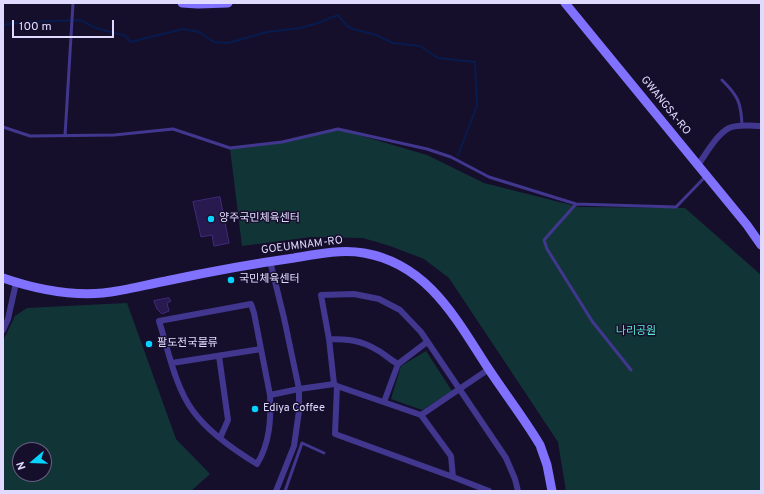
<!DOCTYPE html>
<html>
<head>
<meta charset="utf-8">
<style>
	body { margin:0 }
	#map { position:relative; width:764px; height:494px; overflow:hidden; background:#160f2c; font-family:Overpass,sans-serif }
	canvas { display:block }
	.frame { position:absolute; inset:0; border:4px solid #e1daff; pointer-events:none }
	.north { position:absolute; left:12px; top:442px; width:40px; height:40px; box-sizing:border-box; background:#160f2c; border:1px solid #676080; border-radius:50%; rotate:251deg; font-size:11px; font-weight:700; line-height:16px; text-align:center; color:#e1daff }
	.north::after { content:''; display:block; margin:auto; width:14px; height:18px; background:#06d3ff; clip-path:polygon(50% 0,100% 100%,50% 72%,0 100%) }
	.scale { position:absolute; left:12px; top:20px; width:102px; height:18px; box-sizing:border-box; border:2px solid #e1daff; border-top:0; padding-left:5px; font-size:12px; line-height:14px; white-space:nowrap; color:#e1daff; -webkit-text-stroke:3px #160f2c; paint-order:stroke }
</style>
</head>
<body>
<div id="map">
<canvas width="764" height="494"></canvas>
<div class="frame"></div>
<div class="north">N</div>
<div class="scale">100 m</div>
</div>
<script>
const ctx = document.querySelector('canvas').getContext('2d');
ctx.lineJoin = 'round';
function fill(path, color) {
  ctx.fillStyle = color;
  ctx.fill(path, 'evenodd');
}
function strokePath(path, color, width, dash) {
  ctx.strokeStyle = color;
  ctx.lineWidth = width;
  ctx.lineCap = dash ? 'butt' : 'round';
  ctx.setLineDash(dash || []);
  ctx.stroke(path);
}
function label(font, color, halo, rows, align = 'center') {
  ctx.font = font + ' Overpass,"Noto Sans KR",sans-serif';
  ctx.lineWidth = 3;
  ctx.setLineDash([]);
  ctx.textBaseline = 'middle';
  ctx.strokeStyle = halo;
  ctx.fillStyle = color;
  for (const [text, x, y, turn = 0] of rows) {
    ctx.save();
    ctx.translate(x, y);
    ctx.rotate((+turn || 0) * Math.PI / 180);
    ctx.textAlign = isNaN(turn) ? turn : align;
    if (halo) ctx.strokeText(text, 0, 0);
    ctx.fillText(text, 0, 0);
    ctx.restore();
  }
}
const green = new Path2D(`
	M338 129 427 155 484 183 579 207 685 208 761 275V491H566L558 442 449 278 424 259 390 246 363 238 311 237 242 246 230 148 282 142Z
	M127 303 176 439 210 474 191 491H3V341L15 316 27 308ZM20 450H44V474H20Z
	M426 351 452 391 422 410 391 399 401 366Z`);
const stream = new Path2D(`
	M3 26 7 24 26 22 80 20 96 28 126 36 130 42 183 29 199 32 214 42 228 43 267 32 300 28 318 23 338 15 347 26 353 29 376 35 393 43 420 46 438 58 475 62 477 106 458 155`);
const building = new Path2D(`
	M220 197 229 243 214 246 212 235 201 237 193 202Z
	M169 298 171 301 167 303 169 311 162 314 157 309 154 301Z`);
const lane = new Path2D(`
	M722 80C738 96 741 102 742 125
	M3 127 30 136 114 135 173 129 230 148 282 142 338 129 427 149 451 157 489 177 576 204 676 207 705 177
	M65 136 73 3
	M576 204 544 240 547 249 592 321 631 370
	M285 491 302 443 324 453`);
const street = new Path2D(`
	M698 165C706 154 717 134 729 128 739 124 751 126 761 126
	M270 261 284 318 299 389V411L294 446 276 491
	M3 330 8 319 16 283
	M329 339C347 339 361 340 377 350 385 354 390 360 398 364
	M219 356 228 420 220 438
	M172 363 261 349
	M334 384 329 339 321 295 354 294 379 299 400 310 421 332 506 458 515 479 518 491
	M270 395 254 313 251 304 159 321C168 349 175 387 193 411 209 433 234 450 257 464 270 443 271 419 270 395L299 389 334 384 337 386 421 415 451 456 453 477 335 434 337 386
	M384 402 398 364 427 342
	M421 415 489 369
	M453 477 489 491`);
const secondary = new Path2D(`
	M182 3 198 4 228 3
	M565 3 747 225 761 245
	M3 278C35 289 69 296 103 293 124 291 145 285 166 281 208 272 251 264 294 258 317 254 341 249 364 253 428 264 456 319 488 368 505 394 524 418 540 445L547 465 552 491`);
const markers = [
	[211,219,4,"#06d3ff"],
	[231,280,4,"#06d3ff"],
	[149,344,4,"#06d3ff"],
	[255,409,4,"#06d3ff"]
];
const streetNames = [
	["GWANGSA-RO",665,106,51],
	["GOEUMNAM-RO",302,246,-7]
];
const poiNames = [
	["양주국민체육센터",219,219],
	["국민체육센터",239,280],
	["팔도전국물류",157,344],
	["Ediya Coffee",263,409]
];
const parkNames = [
	["나리공원",636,332]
];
fill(green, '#113537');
strokePath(stream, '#071b4e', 2);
fill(building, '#281a4f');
strokePath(building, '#402a7c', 1);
strokePath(lane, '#41378f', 3);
strokePath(street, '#41378f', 6);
strokePath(secondary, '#8071ff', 9);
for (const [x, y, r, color] of markers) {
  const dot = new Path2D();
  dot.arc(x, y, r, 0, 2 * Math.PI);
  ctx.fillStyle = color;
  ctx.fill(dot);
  strokePath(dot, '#160f2c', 1.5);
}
label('11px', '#e1daff', '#160f2c', streetNames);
label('11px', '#e1daff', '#160f2c', poiNames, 'left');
label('11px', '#5ce9d1', '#160f2c', parkNames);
</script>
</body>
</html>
